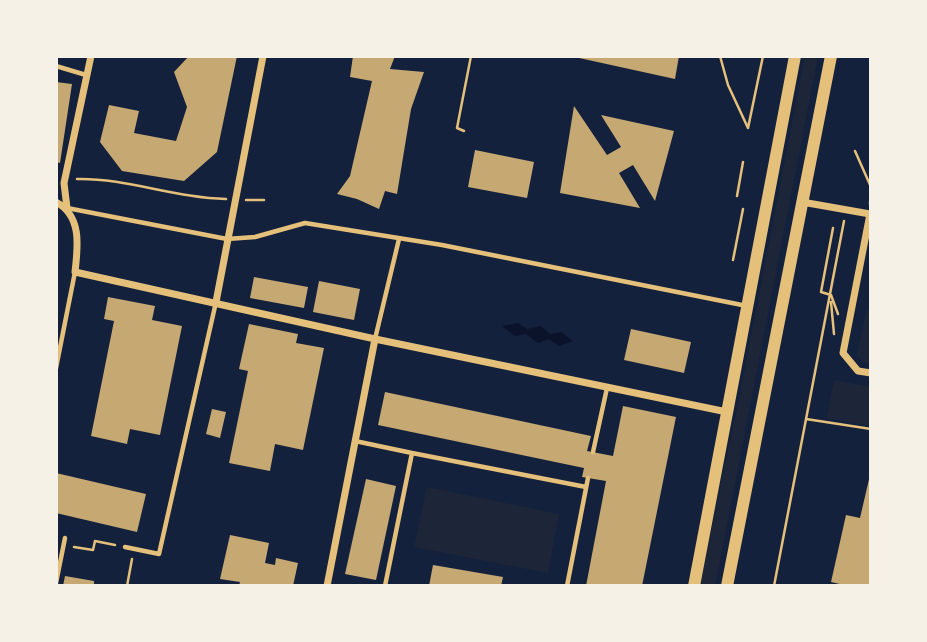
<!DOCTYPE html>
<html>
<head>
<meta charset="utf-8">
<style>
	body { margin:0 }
	#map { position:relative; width:927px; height:642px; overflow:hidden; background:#14213d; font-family:Roboto,sans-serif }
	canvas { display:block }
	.frame { position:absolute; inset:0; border:58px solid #f6f1e7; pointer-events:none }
</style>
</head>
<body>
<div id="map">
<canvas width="927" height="642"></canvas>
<div class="frame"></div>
</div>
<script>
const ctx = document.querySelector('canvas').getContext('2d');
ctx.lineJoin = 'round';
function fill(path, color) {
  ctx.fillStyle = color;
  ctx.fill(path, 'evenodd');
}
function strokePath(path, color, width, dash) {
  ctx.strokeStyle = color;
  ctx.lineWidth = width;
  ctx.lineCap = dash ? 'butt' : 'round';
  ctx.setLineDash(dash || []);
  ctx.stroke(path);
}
const green = new Path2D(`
	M805 56H818L715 586H699L737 410Z
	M866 311H871V364L863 362 857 356Z
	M834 380 871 387V426L827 418Z
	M427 487 559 514 548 573 414 547Z`);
const water = new Path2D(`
	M518 323 527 329 541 326 550 334 561 332 573 341 559 346 549 339 538 343 526 334 515 336 502 326Z`);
const building = new Path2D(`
	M189 56H237L217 152 184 181 122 171 100 142 109 105 139 111 134 133 176 141 187 107 174 72Z
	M353 56H395L390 69 424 72 411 109 397 194 385 191 379 209 357 199 337 194 350 176 372 81 350 77Z
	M570 56H679L675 79Z
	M56 82 72 84 60 163 56 162Z
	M574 106 607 155 621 147 601 115 674 131 655 201 633 165 619 173 640 208 560 193Z
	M475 150 534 162 527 198 468 187Z
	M254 277 308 287 304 308 250 298Z
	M319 281 360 289 354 320 313 312Z
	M108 297 155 306 152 320 182 326 160 435 130 429 127 444 91 436 114 321 104 319Z
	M249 324 298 334 296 343 324 348 303 450 275 444 270 471 229 463 248 371 239 369Z
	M631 329 691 342 684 373 624 360Z
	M385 392 591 436 587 451 613 456 623 406 676 417 642 586H586L606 481 582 477 584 468 378 425Z
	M212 409 226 412 220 438 206 434Z
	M56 473 146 494 137 532 56 513Z
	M870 475 871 586H848L831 582 846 515 860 518Z
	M366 479 396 486 376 580 345 574Z
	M230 535 269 543 265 563 275 565 276 558 298 563 293 586H239L240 582 220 579Z
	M433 565 503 577 501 586H429Z
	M65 576 94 581V586H63Z`);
const path = new Path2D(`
	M720 56 728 85 748 128
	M748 128 763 56
	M464 131 457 128 471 56
	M855 151 871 187 870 204
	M77 179C127 178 175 198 226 199
	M737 196 743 162
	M246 200H264
	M833 228 821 292 831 295 838 314
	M733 260 743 209
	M831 302 834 334
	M806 419 871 429
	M74 547 93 550 95 541 115 545
	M127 586 132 559
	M774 586 844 221`);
const service = new Path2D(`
	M56 66 86 75
	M67 208 227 239 255 237 305 223 442 245 747 306
	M375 339 399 239
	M56 368 75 272
	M355 441 412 453 385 586
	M593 452 607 388
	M412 453 586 487
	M125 547 159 554 216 302
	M56 583 65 538
	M567 586 588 478`);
const minor = new Path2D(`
	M56 202C82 216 78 246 75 272L375 339 727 412
	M802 202 870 214 843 353 858 371 871 373
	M67 208 64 183 91 56
	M216 302 263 56
	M327 586 375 339`);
const primary = new Path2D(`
	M694 586 795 56
	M727 586 831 56`);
fill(green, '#1d2539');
fill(water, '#0b132b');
fill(building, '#c6a872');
strokePath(path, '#e5c07b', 2.5);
strokePath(service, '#e5c07b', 4.5);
strokePath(minor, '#e5c07b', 7);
strokePath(primary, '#e5c07b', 12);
</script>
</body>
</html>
